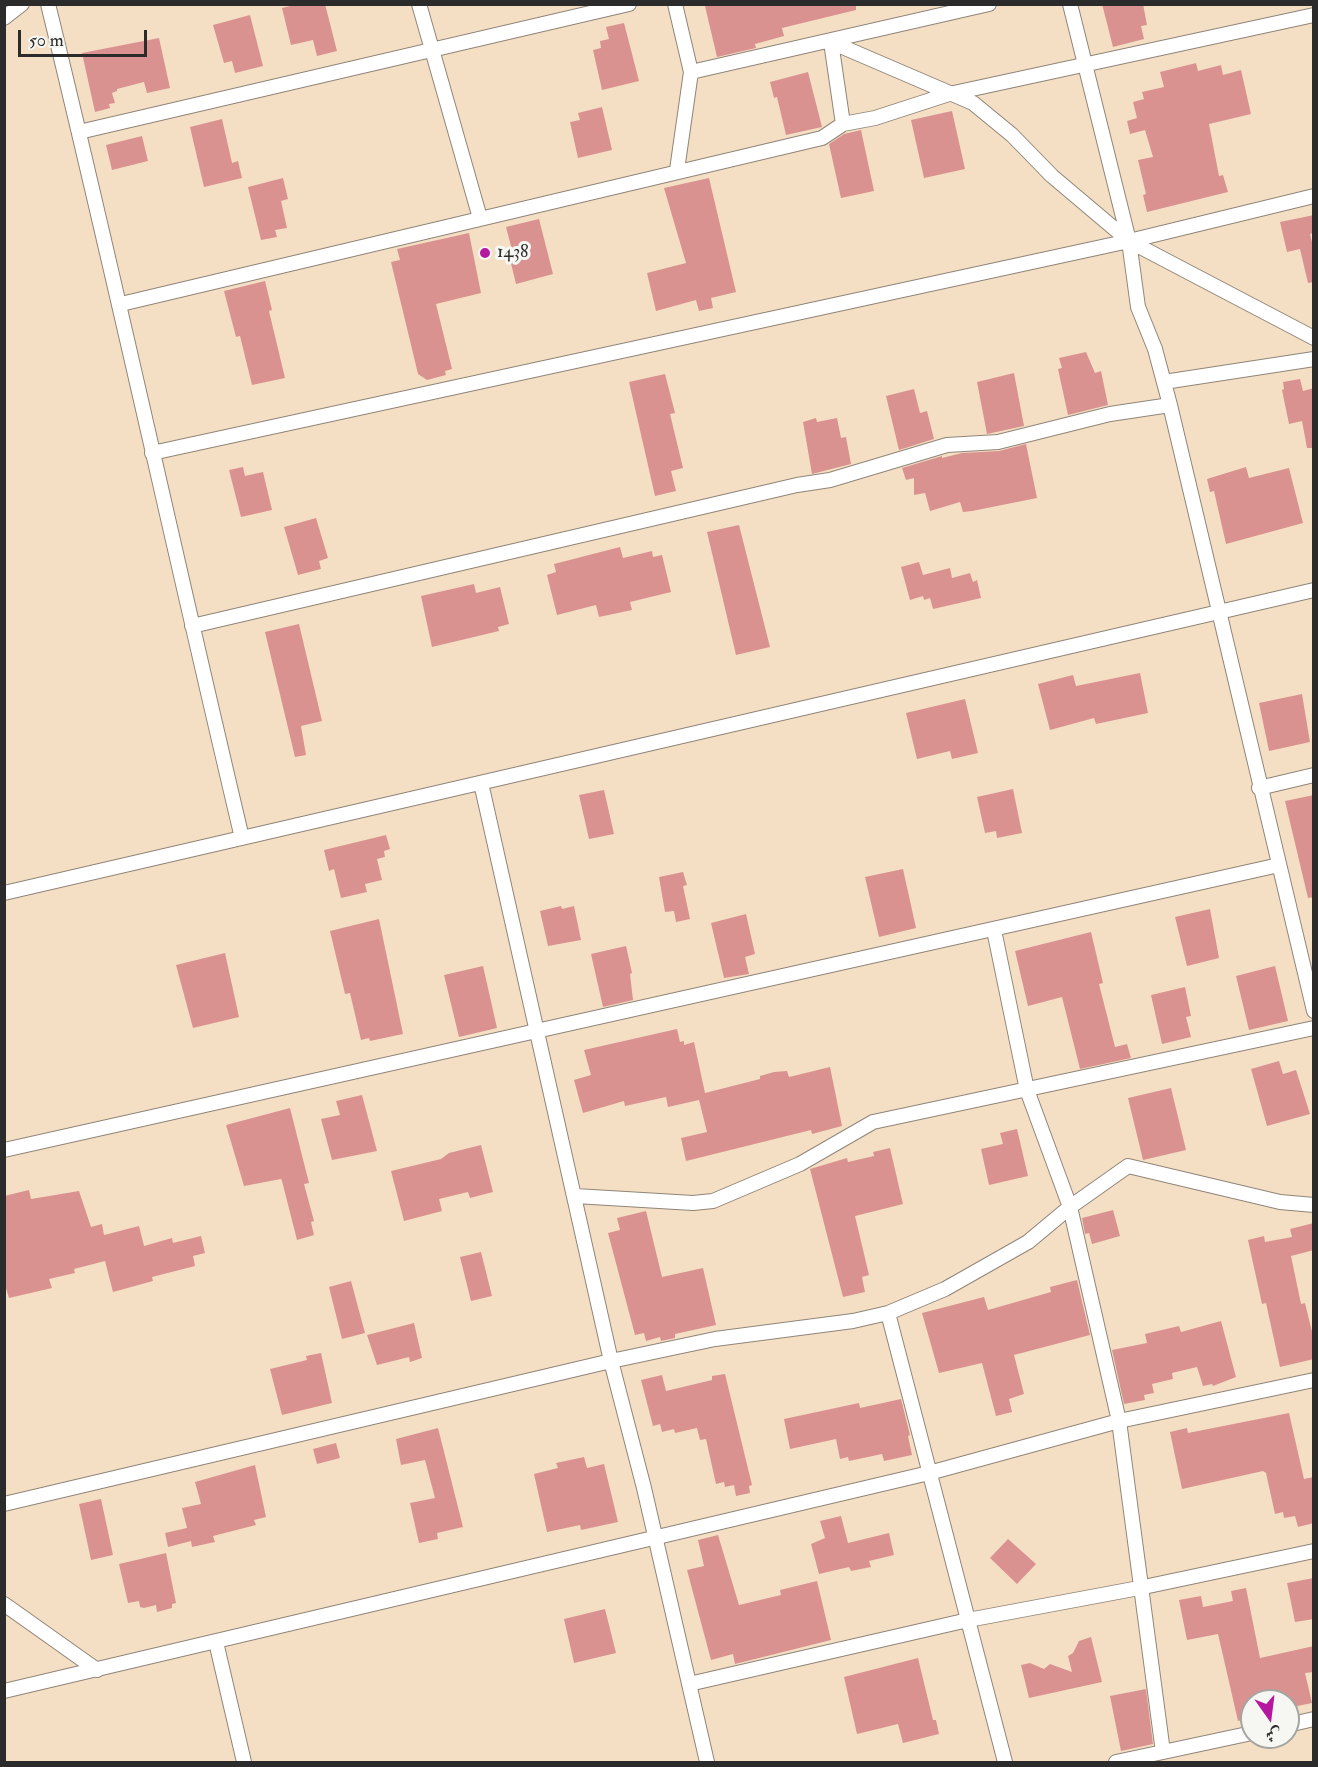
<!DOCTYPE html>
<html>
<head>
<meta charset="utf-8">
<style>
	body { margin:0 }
	#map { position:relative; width:1318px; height:1767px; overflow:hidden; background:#f4dfc5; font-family:"IM FELL Double Pica",Amiri,serif }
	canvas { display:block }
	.frame { position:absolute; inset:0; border:6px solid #2b2b2b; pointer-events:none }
	.north { position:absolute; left:1240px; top:1689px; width:60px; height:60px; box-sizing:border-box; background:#f6f6f2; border:2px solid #a5a5a2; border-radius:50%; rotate:166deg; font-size:16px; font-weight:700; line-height:24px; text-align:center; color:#2b2b2b }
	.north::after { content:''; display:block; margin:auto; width:21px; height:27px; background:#b5179e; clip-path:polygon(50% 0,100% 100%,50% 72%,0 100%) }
	.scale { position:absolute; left:18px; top:30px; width:129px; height:27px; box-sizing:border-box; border:3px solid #2b2b2b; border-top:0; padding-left:8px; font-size:18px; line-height:21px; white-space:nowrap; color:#2b2b2b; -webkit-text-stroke:4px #f6f6f2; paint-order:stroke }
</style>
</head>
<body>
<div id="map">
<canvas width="1318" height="1767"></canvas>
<div class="frame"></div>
<div class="north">ش</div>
<div class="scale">50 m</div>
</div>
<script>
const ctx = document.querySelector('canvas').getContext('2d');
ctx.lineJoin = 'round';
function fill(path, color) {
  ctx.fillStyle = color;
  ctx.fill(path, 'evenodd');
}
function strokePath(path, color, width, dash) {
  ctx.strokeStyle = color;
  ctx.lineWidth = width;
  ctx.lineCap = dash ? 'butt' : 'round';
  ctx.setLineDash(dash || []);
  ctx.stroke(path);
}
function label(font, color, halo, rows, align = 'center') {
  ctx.font = font + ' "IM FELL Double Pica",serif';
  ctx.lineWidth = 6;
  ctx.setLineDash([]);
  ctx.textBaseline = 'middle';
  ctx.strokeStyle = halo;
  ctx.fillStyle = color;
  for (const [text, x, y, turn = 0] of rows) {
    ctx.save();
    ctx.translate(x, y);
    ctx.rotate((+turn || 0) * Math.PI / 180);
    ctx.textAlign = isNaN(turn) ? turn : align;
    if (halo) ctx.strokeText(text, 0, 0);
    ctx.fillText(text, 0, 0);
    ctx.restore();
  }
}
const building = new Path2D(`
	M298 4H325L337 51 317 56 313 40 291 45 282 8Z
	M713 4H856V10L782 28 784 36 755 44 756 48 717 57 705 6Z
	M1102 4H1143L1147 25 1141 26 1144 39 1113 47Z
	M250 15 263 66 235 73 232 61 224 63 213 25Z
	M624 23 639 81 602 90 593 50 601 48 600 41 609 39 606 27Z
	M159 38 170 88 147 93 144 82 117 89V91L112 93 115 103 109 104 110 108 95 112 82 53Z
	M1196 63 1198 71 1221 65 1223 75 1241 70 1251 114 1209 124 1219 176 1223 175 1228 192 1147 212 1143 195 1146 194 1138 160 1153 157 1145 130 1130 134 1127 121 1137 118 1133 102 1144 99 1142 92 1164 87 1160 72Z
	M808 72 822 127 786 135 777 97 774 98 770 82Z
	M602 107 612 150 578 158 570 122 580 120 578 113Z
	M952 111 965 169 924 178 911 120Z
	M222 119 232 163 238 161 242 178 204 187 190 127Z
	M861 130 874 191 841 198 829 144 844 134Z
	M142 136 148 161 112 170 106 145Z
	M283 178 288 199 281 201 287 228 275 230 277 237 261 240 248 187Z
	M709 178 736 292 711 298 713 308 699 311 696 300 656 311 647 273 686 263 664 188Z
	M1314 215V233L1310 234 1314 250V282L1308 283 1300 249 1287 252 1280 222Z
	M539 219 553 274 516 284 507 247 511 246 506 227Z
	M469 233 481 293 436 304 452 369 445 371 446 375 427 380 418 374 391 262 400 260 397 249Z
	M265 281 272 310 269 311 285 378 252 385 240 336 236 337 224 291Z
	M1086 352 1095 373 1101 371 1108 405 1068 415 1058 369 1062 368 1059 358Z
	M1014 373 1024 426 987 434 977 382Z
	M665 374 675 413 670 414 683 468 671 471 676 491 655 496 629 382Z
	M1300 379 1303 391 1314 388V448H1307L1302 421 1289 424 1282 390 1284 389 1283 382Z
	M914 389 920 413 927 411 934 439 899 450 886 396Z
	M816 418 817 422 837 418 841 438 846 437 851 464 812 474 803 422Z
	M1026 444 1037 498 972 511 963 512 960 502 930 511 925 493 914 495V478L906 480 902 468 942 456V458L962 453 999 451Z
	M243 467 245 476 263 472 272 510 241 517 229 470Z
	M1246 467 1249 478 1289 468 1303 523 1226 544 1214 491 1210 492 1207 479Z
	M316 518 328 558 319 561 321 569 298 575 284 527Z
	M739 525 770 647 736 655 707 532Z
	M620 547 623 558 652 551 653 557 662 555 671 592 630 602 632 610 599 617 596 605 557 615 547 575 556 572 554 564Z
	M919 562 923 575 950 568 952 578 970 573 973 582 977 580 981 598 933 609 930 598 924 600 923 596 910 600 901 567Z
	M474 584 476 593 500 587 509 624 498 627 499 631 432 647 421 596Z
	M299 624 322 721 301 726 306 755 295 757 265 632Z
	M1140 673 1148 713 1096 724 1094 718 1050 730 1038 684 1073 675 1076 686Z
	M1302 694 1310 742 1269 751 1259 703Z
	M965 699 978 753 952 759 950 751 917 759 906 713Z
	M1013 789 1022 833 997 838 996 831 985 833 977 797Z
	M604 790 614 834 589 839 579 795Z
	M1314 795V897L1308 898 1285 801Z
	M386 835 390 849 384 851 385 857 377 859 382 880 365 884 367 892 341 898 334 869 329 871 324 850Z
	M903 869 916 928 879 937 865 877Z
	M683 872 687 885 683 886 690 919 676 922 674 911 665 912 659 877Z
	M561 906 562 909 574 906 581 940 548 946 540 911Z
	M1210 909 1219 958 1187 966 1175 917Z
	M746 914 755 954 745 957 749 974 724 978 711 923Z
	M379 919 403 1034 370 1041 369 1038 361 1040 350 993 345 994 330 931Z
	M1091 932 1103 983 1099 984 1115 1047 1127 1044 1131 1058 1080 1069 1062 997 1028 1006 1015 951Z
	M626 946 632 973 630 974 633 1000 603 1007 591 954Z
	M225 953 239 1017 193 1028 176 965Z
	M483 966 497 1028 459 1037 444 975Z
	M1275 966 1288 1021 1249 1030 1236 976Z
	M1185 987 1191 1016 1186 1017 1191 1037 1162 1044 1151 995Z
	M677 1029 680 1042 684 1041V1045L694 1042 705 1093 760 1079V1076L774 1072 787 1071 789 1077 830 1067 842 1126 812 1134 811 1130 686 1161 681 1138 707 1132 699 1100 668 1107 666 1097 625 1106 624 1101 583 1113 574 1080 591 1075 584 1050Z
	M1279 1061 1283 1074 1296 1070 1310 1114 1267 1126 1251 1069Z
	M1171 1088 1186 1150 1143 1160 1128 1098Z
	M362 1095 377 1151 332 1160 321 1119 340 1115 336 1101Z
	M290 1108 309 1183 304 1184 314 1221 311 1222 314 1235 297 1240 282 1181 281 1179 244 1186 226 1125Z
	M1017 1129 1028 1176 989 1185 981 1149 1003 1144 1000 1133Z
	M481 1145 493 1192 470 1198 468 1192 439 1199 442 1211 404 1221 391 1171 441 1159 449 1153Z
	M890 1148 903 1204 855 1216 869 1275 862 1277 865 1292 843 1297 810 1169 847 1158 848 1162 874 1156 873 1152Z
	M29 1190 31 1199 79 1191 91 1227 102 1224 104 1235 139 1226 144 1246 172 1238 173 1243 201 1236 205 1253 193 1256 195 1266 152 1277 153 1281 113 1292 105 1261 74 1269 75 1273 49 1279 52 1288 9 1298 4 1282V1196Z
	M1113 1210 1120 1236 1092 1244 1089 1233 1085 1234 1082 1218Z
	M646 1211 662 1277 703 1268 716 1325 675 1334V1338L661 1341 660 1337 646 1341 644 1333 635 1335 608 1233 620 1230 617 1218Z
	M1314 1223V1250L1291 1256 1301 1304 1305 1303 1314 1340V1359L1280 1367 1266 1303 1262 1304 1248 1240 1264 1236 1265 1242 1292 1237 1290 1229Z
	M481 1252 492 1296 471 1301 460 1257Z
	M1077 1280 1090 1335 1014 1355 1024 1394 1009 1399 1012 1412 996 1416 982 1363 939 1373 922 1313 984 1297 988 1310 1051 1292 1050 1287Z
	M351 1281 365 1333 342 1339 329 1287Z
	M1221 1321 1236 1377 1213 1386 1212 1384 1203 1386 1197 1367 1172 1373 1173 1379 1152 1384 1154 1393 1144 1395 1145 1400 1124 1404 1112 1350 1147 1343 1145 1334 1179 1326 1181 1332Z
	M414 1323 422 1358 410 1362 409 1357 377 1365 367 1335Z
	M321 1353 332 1403 282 1415 270 1369 307 1360 306 1356Z
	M725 1374 752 1485 749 1486 750 1493 736 1496 734 1485 725 1487 724 1482 716 1484 706 1439 700 1440 697 1428 675 1433 674 1429 662 1432 660 1424 653 1426 641 1380 662 1375 666 1391 712 1380V1376Z
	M901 1399 910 1435 908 1436 912 1455 884 1461 882 1454 849 1461 848 1457 840 1459 836 1439 790 1449 784 1419 859 1403 860 1408Z
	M1289 1413 1304 1479 1314 1477V1523L1298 1527 1295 1516 1284 1518 1283 1512 1275 1514 1266 1473 1263 1471 1182 1489 1170 1432 1187 1428 1188 1433Z
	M438 1428 463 1527 437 1533 438 1539 419 1543 410 1503 435 1498 425 1460 401 1465 396 1439Z
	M336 1443 340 1458 317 1464 313 1449Z
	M584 1457 587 1468 604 1464 618 1522 581 1530 580 1525 547 1532 534 1474 558 1468 556 1463Z
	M255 1465 266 1517 254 1520 256 1525 213 1536 215 1542 192 1547 191 1541 168 1547 165 1533 187 1528 182 1508 201 1504 195 1482Z
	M101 1499 113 1555 91 1560 79 1504Z
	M841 1516 848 1543 889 1533 894 1555 869 1561 871 1567 851 1571 849 1567 819 1574 811 1544 825 1538 820 1521Z
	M718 1535 739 1605 781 1595 780 1590 817 1581 831 1640 735 1664 733 1654 711 1660 687 1570 704 1566 698 1540Z
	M1008 1539 1036 1564 1017 1584 990 1558Z
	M166 1553 176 1603 172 1604V1608L157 1612 156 1605 144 1608 140 1607 139 1601 128 1603 119 1564Z
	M1314 1578V1619L1295 1622 1287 1583Z
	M1246 1588 1260 1658 1314 1646V1672L1305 1673 1312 1703 1288 1708V1701H1252V1718L1238 1721 1218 1634 1187 1640 1179 1600 1201 1596 1203 1607 1233 1601 1231 1591Z
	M605 1609 616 1653 574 1663 564 1619Z
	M1091 1637 1102 1682 1029 1698 1021 1665 1030 1663 1044 1669 1050 1664 1072 1672 1068 1656 1073 1653 1079 1641Z
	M918 1658 933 1720H936L939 1734 903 1743 898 1724 857 1734 844 1677Z
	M1146 1689 1153 1744 1121 1751 1110 1696Z`);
const street = new Path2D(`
	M48 4C116 282 176 560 242 838
	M419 4 480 218
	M675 4 691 72 677 170
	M1070 4 1129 241 1138 307 1155 349 1170 405 1314 1011
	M4 18 22 4
	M831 42 973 103 1012 135 1052 176 1129 241 1314 338
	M831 42 843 124
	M691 72 989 4
	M79 132 629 4
	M121 304 822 138 843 124 875 118 949 94 1314 15
	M1164 382 1314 359
	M152 453 1129 241 1314 196
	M192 626 797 485 830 480 947 445 998 442 1110 414 1170 405
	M481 783 611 1361 644 1488 707 1762
	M1259 788 1314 775
	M4 893 1314 590
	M994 930 1027 1090 1070 1207 1119 1421 1163 1752
	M4 1150 1279 865
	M575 1196 693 1203 713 1201 800 1164 873 1122 1314 1028
	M888 1313 1005 1762
	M4 1504 611 1361 715 1339 853 1321 888 1313 945 1289 1028 1242 1070 1207 1128 1166 1280 1202 1314 1205
	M4 1604 97 1670
	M216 1642 244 1762
	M689 1684 968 1620 1139 1588 1314 1551
	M4 1691 929 1473 1119 1421 1314 1380
	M1288 1725 1314 1719
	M1116 1762 1252 1733`);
const markers = [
	[485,253,6,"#b5179e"]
];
const poiNames = [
	["1438",497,253]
];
fill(building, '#da9290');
strokePath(street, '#908578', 16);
strokePath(street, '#fff', 14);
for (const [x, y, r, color] of markers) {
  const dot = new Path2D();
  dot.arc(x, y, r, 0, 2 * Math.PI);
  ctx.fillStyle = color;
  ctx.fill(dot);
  strokePath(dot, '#f6f6f2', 2);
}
label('18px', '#2b2b2b', '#f6f6f2', poiNames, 'left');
</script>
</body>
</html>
